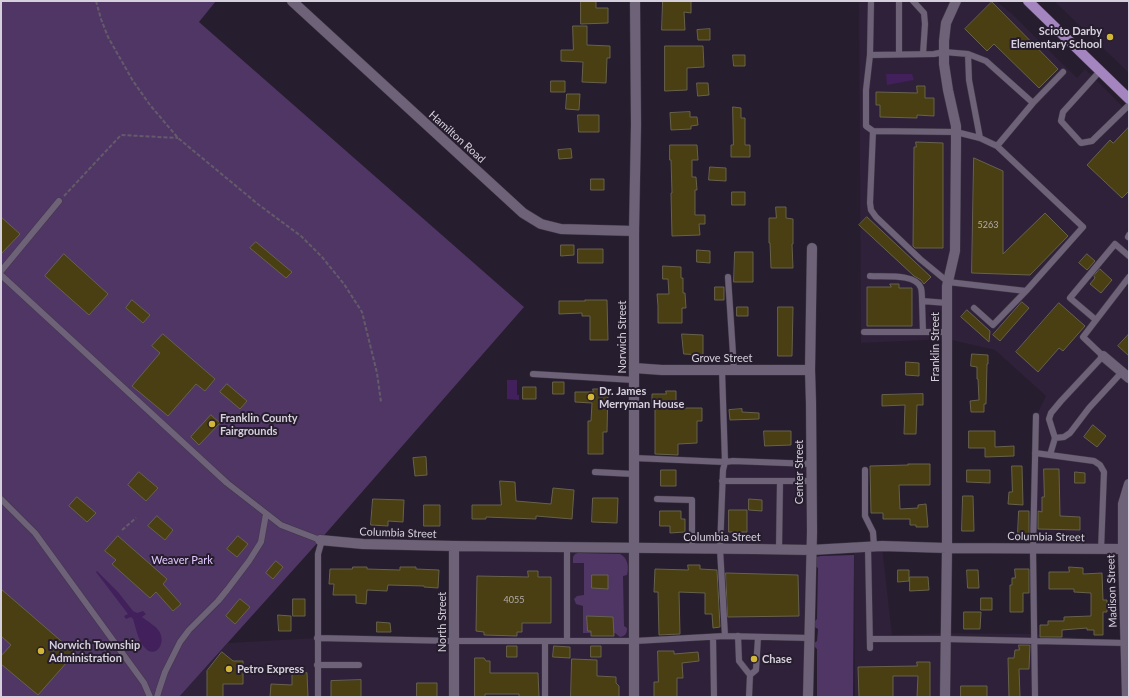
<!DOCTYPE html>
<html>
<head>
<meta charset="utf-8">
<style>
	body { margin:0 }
	#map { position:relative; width:1130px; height:698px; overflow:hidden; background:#261d2e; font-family:Lato,sans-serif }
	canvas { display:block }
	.frame { position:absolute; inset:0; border:2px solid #d6d0dc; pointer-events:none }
</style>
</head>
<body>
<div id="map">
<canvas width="1130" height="698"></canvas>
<div class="frame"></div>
</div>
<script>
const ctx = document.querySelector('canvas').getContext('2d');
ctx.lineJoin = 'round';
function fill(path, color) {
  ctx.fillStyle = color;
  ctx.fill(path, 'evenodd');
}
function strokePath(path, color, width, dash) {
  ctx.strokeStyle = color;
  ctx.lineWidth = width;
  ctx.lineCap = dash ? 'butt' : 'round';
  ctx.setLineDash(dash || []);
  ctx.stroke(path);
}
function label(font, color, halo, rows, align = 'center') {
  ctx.font = font + ' Lato,sans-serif';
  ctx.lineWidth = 4;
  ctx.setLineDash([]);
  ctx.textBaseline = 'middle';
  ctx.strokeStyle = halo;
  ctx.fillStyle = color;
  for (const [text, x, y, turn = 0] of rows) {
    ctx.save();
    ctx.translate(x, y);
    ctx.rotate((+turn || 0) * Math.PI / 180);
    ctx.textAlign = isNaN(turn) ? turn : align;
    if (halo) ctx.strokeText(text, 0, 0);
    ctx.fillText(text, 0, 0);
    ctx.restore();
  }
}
const built = new Path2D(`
	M859 1H996L1011 13 1077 78 1085 69 1129 113V697H855L854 548 882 546 892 635 945 633 1034 634 1126 642 1123 549H1033L1036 416 1046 396 995 350 947 339 861 343Z
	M1054 1H1129V73Z
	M725 462 812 464 808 697H179L228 643 315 638 454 641V546L634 548 635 641 724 636 720 549Z`);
const green = new Path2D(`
	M1 1H216L199 22 524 307 320 540 179 697H1Z
	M578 553 620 554C628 558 629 567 627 575L623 576 624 626 627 628C627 634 625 636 620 637L615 633H583V606L576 604 574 599 577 596 584 595V563H573V557L575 554Z
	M854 555 853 697H817V649L814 646V643L817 641 818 629 813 626V623L817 619 818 568 815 566 816 557 821 556Z`);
const water = new Path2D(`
	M886 74H912L914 80 887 85Z
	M507 380H517V395H519V400L507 399Z
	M97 571 118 592 133 611 137 613 143 611 146 614 142 617C147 621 156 626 159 631 167 644 155 659 145 648 138 641 136 628 133 619L131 617 126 619 124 616 128 614 96 572Z`);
const building = new Path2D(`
	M581 1H596V8H608V23L581 24Z
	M663 1H691V13L684 12 685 30H662Z
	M992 2 1058 69 1039 88 994 44 987 51 965 29Z
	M573 26H587V45L610 46V58H607L606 83 582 82 583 62 561 61V50H573Z
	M710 29V40H698L697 30Z
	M665 46H703L704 67 687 68V90L665 91Z
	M733 55H745V66H734Z
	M551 81H565V92H551Z
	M697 83H708L709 95 698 96Z
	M917 86H925V98H934V116L917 115V118L880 117V105H876V92L917 93Z
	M567 94H580L579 110 566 109Z
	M733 107 741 108V118H745V145H750V157H731V145H733Z
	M690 112V117H697L698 125 691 126V129L671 130 670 113Z
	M578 115H599V132H579Z
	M1129 127V191L1122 198 1087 165 1110 140 1113 143Z
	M916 142 943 143V248H915L913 246 914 147H916Z
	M670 145H697L698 160H692V177H696L697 190H695V215H705V224H699L700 235 672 236 671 193H672L671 160H670Z
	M571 149 572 158 559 159 558 150Z
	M974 158 1003 171V254L1045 213 1068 236 1030 275 972 273Z
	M710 167 726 168V181L709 180Z
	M591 179H604V190H591Z
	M732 192H745V205H732Z
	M776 207H786V218L793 219V244H792L793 268H771L770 243H769V218H776Z
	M1 217 20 234 1 254Z
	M867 217 931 277 924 284 921 280 914 276 859 225Z
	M256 242 292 272 286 278 250 248Z
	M561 245H574V255L561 256Z
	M578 249H603V263H578Z
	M697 250 710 251V263L697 262Z
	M735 252H753V282H734Z
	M64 254 108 294 89 315 45 276Z
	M1087 254 1095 261 1087 270 1079 263Z
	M663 266 681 267V278H683V293H685L686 308H682V323H658V306L657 294H669L668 279H663Z
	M1100 269 1112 280 1101 293 1090 284 1095 278 1094 276Z
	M890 284H899V288H912V326H867V287H891Z
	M715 287H724V300H715Z
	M132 300 150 315 143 323 126 308Z
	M585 300H607L608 340H590V316H582V313L559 314V301H585Z
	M1022 302 1029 308 1000 341 993 335Z
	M1059 303 1085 326 1063 351 1059 348 1038 372 1016 352Z
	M737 307H748V316H737Z
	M778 307H793L792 356H778Z
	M967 310 990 331 989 342 961 317Z
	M163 334 215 379 205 391 196 384 168 416 132 386 160 353 152 346Z
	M682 334 703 335V355L684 354Z
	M1129 334V356L1118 346Z
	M972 354 988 355V364H987L986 404H984V412H971L970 401 979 400 978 379H977V367L971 366Z
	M906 362 919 363V376L906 375Z
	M553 382H564V394H553Z
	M227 384 247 401 240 409 220 392Z
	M523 387H536V399H523Z
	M593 389H608L607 432H603V454H588V421H591L592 403 575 402V392H593Z
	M666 391H676V408H702V421H697V443L678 444V455L655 454V407H652V394H666Z
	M923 394V405H917L916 434H904L905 405 882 406V395Z
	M742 409V412L759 413V419L730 420 729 410Z
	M211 415 220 423 199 445 191 437Z
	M1093 425 1106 436 1097 447 1084 437Z
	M764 431H791V445L765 446Z
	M969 431H995V447L1014 446V456L985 457V448H969Z
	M426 457 427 475 415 476 413 458Z
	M908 464H930V485H899L900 509 918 508V505L926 504 928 527H916V525H910V519H883V513H871L870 466 908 465Z
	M1012 466H1022L1023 505 1008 504 1009 492H1012Z
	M1044 469H1059L1060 516 1080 517V530L1038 529V511L1042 512V497H1044Z
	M661 470H676V486H661Z
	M967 470H990V483L967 482Z
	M139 472 158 488 146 501 128 485Z
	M1075 472 1085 473V483H1075Z
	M500 481 515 482 516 501 551 504 553 488 574 490 572 519 536 516V519L486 517V519H472V505H501Z
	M963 496H973L974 531H962Z
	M77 497 96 513 87 522 69 506Z
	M593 498H618L617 523 592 522Z
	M373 499 404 500 403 522 388 521V526L371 525Z
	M749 499 762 500V511L749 510Z
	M424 505H440V526H424Z
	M729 510H747V532H729Z
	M660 511H681V519H685V532L670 533V526H660Z
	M1019 511H1029V534L1018 533Z
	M157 516 173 530 165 540 148 526Z
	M118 536 167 579 163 584 181 604 173 611 156 592 150 598 112 564 116 560 105 551Z
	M238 536 248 544 237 557 227 549Z
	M276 561 283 567 273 579 266 573Z
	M688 565H700V569L717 570 720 627 713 628 712 614H705V593L679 592 680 634 659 635 658 592H654L655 569 688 570Z
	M353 567H367V569L400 570V567H416V569L439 570 438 588 424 587V586L388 585 387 591 367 590 366 604 356 603V595H333L334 584H329L330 569H352Z
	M1069 567 1083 568V574L1102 573 1103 600H1107V612H1103V635H1094V630H1087V628L1062 630V637H1040V625H1048V621H1064V617L1091 616V593L1074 592V589H1049V572H1069Z
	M1015 569H1029V593H1023V612H1010V585H1012V578H1015Z
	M898 570H909V581L898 582Z
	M967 570H978L979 588H968Z
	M528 571H538V577H551V623H522V632H517V636L484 635V632L476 631 477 576 528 577Z
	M726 573 798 575 799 616 728 617Z
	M592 575H608V589L592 588Z
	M910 577H928L929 590 910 591Z
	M1 589 75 653 38 695 1 664V656L11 645 1 636Z
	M981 598H992V610H981Z
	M240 599 250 607 235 624 226 616Z
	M293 599H305V616H293Z
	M964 612H981L980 629H964Z
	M278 615 291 616V631H279Z
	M587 616 613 617 614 636H591V631H588Z
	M377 622 390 623 391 632H377Z
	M1019 645H1030L1029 669H1019L1020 697H1009L1008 658H1014L1015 650H1019Z
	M507 646H517V657H507Z
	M554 646 570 647V658L553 657Z
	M591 646H601V657H591Z
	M658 651H674V654L698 652 699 661 682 663 683 678H677V697H654V682H658Z
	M222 652 233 661H243V684H223V697H207V671Z
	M475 658H484L486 661H490V673H538L539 697H519V694H485V697H475Z
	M572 659 597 660V676L616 677V683L619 686V697H571Z
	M917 662H930V697H917L918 676H893V697H859L858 667 917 666Z
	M307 673 308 697H270L271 684 292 685V674Z
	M361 680V697H331V681Z
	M417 683H437V697H417Z
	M961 686H987V697H961Z`);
const path = new Path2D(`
	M96 1 101 19 108 37 133 81 150 105 178 138 259 205 301 236 322 257 344 284 362 312 377 373 381 402
	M64 196 121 135 178 138
	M122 530 136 518`);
const lane = new Path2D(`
	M899 1V54
	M913 1 924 13 925 24 923 54
	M968 54 969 80 980 138
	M870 55 871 1
	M1100 71 1063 112 1061 121 1081 143 1092 141 1129 105
	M873 131 956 132 980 138 997 146 1083 227 1026 291 948 282 920 259 876 217 871 210 870 203Z
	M873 131 866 126V90L870 55 934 54 944 52 968 54 986 61 1033 103
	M997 146 1033 103 1063 72
	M1128 237 1129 235
	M1 271 59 201
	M1 275 227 483 281 525 320 540
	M870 276C883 277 916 273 921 288 922 292 922 297 922 301L947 303
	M728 277 734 370
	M922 301 923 332
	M974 308 993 325 1026 291
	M1096 320 1070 298 1115 244 1129 256
	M864 332H947
	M722 370 725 462 723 470 720 549 725 636
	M533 374 634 380
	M1055 438 1064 437 1070 433 1089 408 1122 372
	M1035 453 1094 461 1100 465 1104 472 1101 550
	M1050 455 1055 438 1049 419 1051 413 1061 401 1103 356 1083 337 1129 277
	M634 458 725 462 733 461 812 464
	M865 470V516L873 532 874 546
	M595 472 633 474
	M722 481H780L779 550
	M780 481H811
	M1 499 35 533 144 683 150 697
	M657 499 692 500V549
	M868 547 870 648
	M738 636 739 661 750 675 749 697
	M713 637 714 697
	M317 638 454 641H635L725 636 810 638
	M870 639H945L1126 643
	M567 641V547
	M317 665H359
	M750 675 756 670 758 637
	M157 697 159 690 165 672 180 642 189 630 218 601 227 590 249 561 261 542 266 514
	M318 697V554L322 540
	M545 697V641
	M1035 697 1033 549 1036 416`);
const street = new Path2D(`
	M292 1 523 213 541 224 561 229 634 231
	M1103 356 1129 378
	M634 368 662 370H810
	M320 540 363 544 454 546 754 549 811 550 882 546 947 548 1123 549
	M454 697V546
	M808 697 812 532 811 403 810 370 812 248
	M945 697 947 548V286L955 251 956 143V126L948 90 944 64V41L946 23 956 1
	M1127 697 1123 549V504L1129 484`);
const secondary = new Path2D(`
	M634 697V231L636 125 635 1`);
const primary = new Path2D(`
	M1028 1 1129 99`);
const markers = [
	[1110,37,4,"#d2b736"],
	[591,397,4,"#d2b736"],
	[212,424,4,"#d2b736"],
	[41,651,4,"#d2b736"],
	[754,659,4,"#d2b736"],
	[229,669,4,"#d2b736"]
];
const numberNames = [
	["5263",988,225],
	["4055",514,600]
];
const poiNames = [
	["Scioto Darby",1102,31,"right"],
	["Elementary School",1102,44,"right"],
	["Dr. James",599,391],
	["Merryman House",599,404],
	["Franklin County",220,418],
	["Fairgrounds",220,431],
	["Norwich Township",49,645],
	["Administration",49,658],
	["Chase",762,659],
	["Petro Express",237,669]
];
const streetNames = [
	["Hamilton Road",457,137,42],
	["Norwich Street",622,337,-90],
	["Franklin Street",935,347,-90],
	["Grove Street",722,358],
	["Center Street",799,472,-90],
	["Columbia Street",398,533,2],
	["Columbia Street",722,537],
	["Columbia Street",1046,537,1],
	["Madison Street",1112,591,-92],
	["North Street",442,622,-90]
];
const parkNames = [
	["Weaver Park",182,560]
];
fill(built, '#2e2139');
fill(green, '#503665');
fill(water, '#42205b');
fill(building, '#493f13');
strokePath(building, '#67624b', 1);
strokePath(lane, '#3f3746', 7);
strokePath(street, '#3f3746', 11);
strokePath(secondary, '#3f3746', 11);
strokePath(primary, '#3f3746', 11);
strokePath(path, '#635b6a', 2, [4, 2]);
strokePath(lane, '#6d6277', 6);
strokePath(street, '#6d6277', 10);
strokePath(secondary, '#6d6277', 10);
strokePath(primary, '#a485c0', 10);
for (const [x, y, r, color] of markers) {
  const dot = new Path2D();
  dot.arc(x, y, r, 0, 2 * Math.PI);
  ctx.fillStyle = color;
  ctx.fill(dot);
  strokePath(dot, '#261d2e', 1.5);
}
label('9px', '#b3acaa', null, numberNames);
label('bold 11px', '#d6d0dc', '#261d2e', poiNames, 'left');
label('11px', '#d6d0dc', '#261d2e', streetNames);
label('11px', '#e3c7ff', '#261d2e', parkNames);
</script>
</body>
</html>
